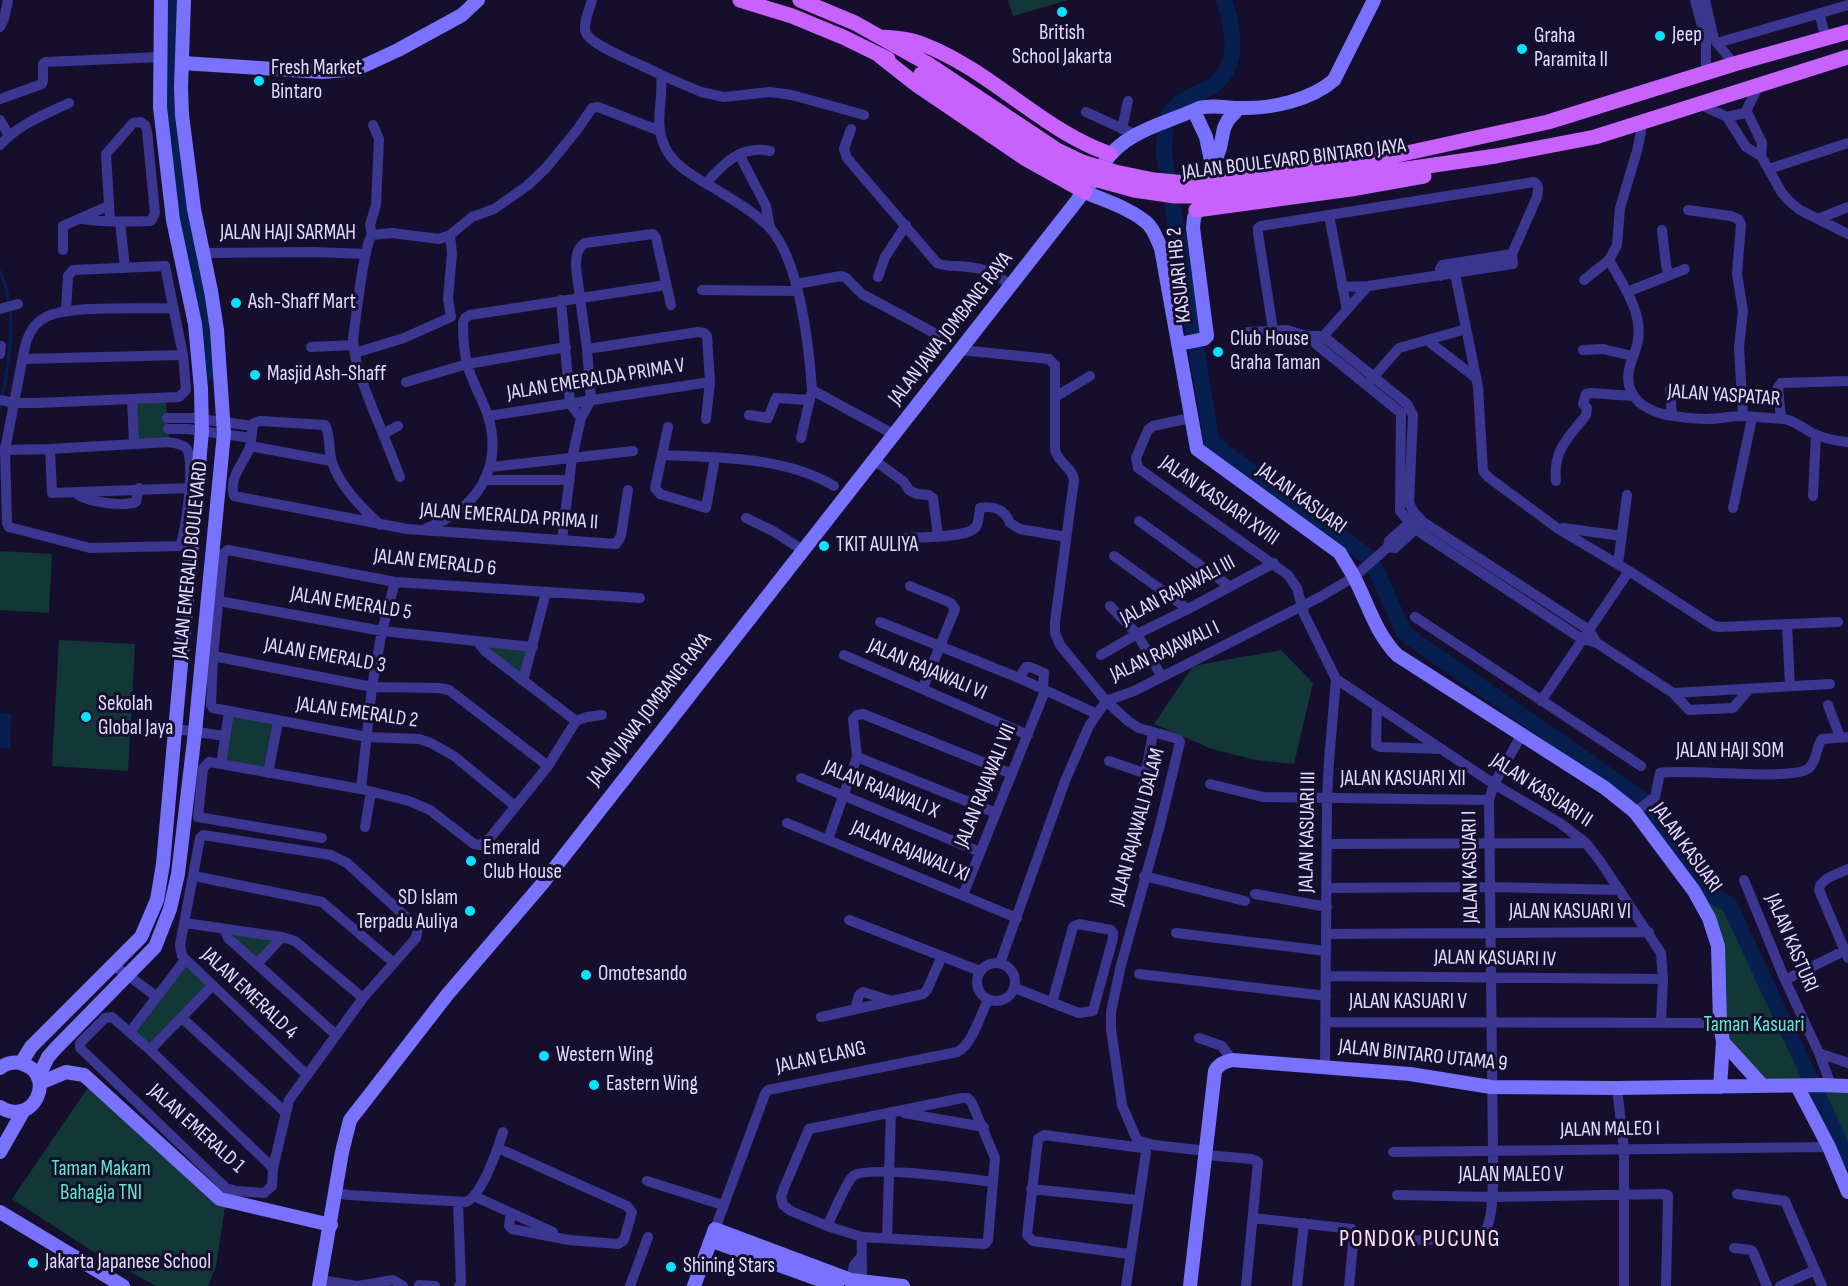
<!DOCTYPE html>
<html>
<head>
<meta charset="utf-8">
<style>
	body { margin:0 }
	canvas { display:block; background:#150f2d }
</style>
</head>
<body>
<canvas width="1848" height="1286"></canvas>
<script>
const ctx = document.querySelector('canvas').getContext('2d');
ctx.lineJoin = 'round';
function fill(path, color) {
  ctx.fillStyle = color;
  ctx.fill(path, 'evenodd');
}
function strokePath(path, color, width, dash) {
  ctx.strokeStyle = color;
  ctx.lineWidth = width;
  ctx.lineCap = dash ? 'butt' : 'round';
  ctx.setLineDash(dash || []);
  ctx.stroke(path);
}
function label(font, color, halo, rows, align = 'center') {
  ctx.font = font + ' "Sofia Sans Condensed",sans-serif';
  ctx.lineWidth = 6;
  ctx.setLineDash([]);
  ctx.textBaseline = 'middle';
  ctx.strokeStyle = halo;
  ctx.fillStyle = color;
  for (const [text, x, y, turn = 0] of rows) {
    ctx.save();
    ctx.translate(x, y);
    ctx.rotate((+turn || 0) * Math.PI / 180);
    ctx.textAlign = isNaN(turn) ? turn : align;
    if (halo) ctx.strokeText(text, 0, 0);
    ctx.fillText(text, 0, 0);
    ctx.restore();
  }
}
const green = new Path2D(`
	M1008 0H1068L1013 16Z
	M166 397 169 442 134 443 132 399Z
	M0 551 52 554 49 613 0 610Z
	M59 640 135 644 128 771 52 766Z
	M477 641 533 647 523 681Z
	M1281 650 1313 683 1294 764 1256 760 1212 749 1154 724 1193 666Z
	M229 712 278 722 268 773 221 764Z
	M1686 870 1691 872 1714 901 1733 909 1811 1077 1765 1081 1725 1037 1724 958Z
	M228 930 282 937 258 963Z
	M185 960 212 986 150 1050 130 1032Z
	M89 1086 225 1207 216 1266 208 1286H156L89 1249 12 1199Z
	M1815 1089 1848 1091V1164Z`);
const water = new Path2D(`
	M0 713 11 714 10 749 0 748Z`);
const stream = new Path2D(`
	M0 271C20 316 8 363 0 409`);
const river = new Path2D(`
	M174 0 171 74 190 262 209 336 212 373
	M1168 117C1174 104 1184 100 1196 94 1203 91 1211 88 1216 83 1240 63 1233 26 1224 0
	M1165 131 1164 154 1212 443 1371 559 1404 633 1649 804 1660 833 1709 894 1729 904 1848 1160`);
const street = new Path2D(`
	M592 0C590 8 582 25 586 33 592 47 646 66 661 75 664 101 653 122 665 147 674 168 703 181 722 193 738 203 757 214 770 228 800 262 809 346 812 390L895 435
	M1695 0 1706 41V73
	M1705 0 1714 39 1734 64
	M1819 13 1826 38
	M0 27 4 19 8 0
	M1717 43 1848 5
	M661 75 701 92 724 97 770 92 792 95 864 115
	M0 99 42 84 43 81V64L46 62 160 57
	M1699 104 1727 117 1745 113 1759 85
	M1086 112 1134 134
	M1747 112 1762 143 1761 156
	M1727 117 1746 147 1761 156 1782 193 1789 201 1800 210 1848 234
	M0 120 9 136
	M1640 123 1641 132 1637 151 1620 208 1617 245 1609 260C1623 285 1645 315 1637 345 1633 359 1626 370 1629 385 1636 416 1680 418 1706 419 1718 419 1731 416 1743 416 1756 417 1771 418 1784 419 1797 421 1805 431 1817 435 1826 439 1838 441 1848 442
	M851 129 844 149 847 158 937 263C944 266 949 266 956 266 979 267 992 270 1010 285
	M1122 129 1128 101
	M0 145C19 124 44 115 69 103
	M739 154 766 206 770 228
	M1769 169 1848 143
	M706 183C724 163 741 145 770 151
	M1688 210 1731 216 1738 219 1741 224 1737 274 1743 311 1739 347 1743 416
	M1329 215 1347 310
	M82 219C105 222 128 222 151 221L155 213 147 131 145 125 141 122 133 123 106 154 110 221
	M1818 219 1848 207
	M120 222 125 268
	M1662 230 1666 265 1669 275
	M372 235 392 233 439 239 450 235 472 217 494 209 527 186 546 168 577 130 592 108 598 107 660 131
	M372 235C363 247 356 319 353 339 354 367 372 407 383 434
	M372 235 370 225 376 205 379 139 373 125
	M63 250V226L108 206
	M203 253 314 252 366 254
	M1455 274 1478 387 1483 471 1488 477 1557 528 1629 571 1714 626 1720 627 1838 622
	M1441 276 1440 269 1442 265 1512 254
	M878 277 885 257 906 225
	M1584 280 1609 260
	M796 284 841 276 846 278 862 294 936 334
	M702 290 797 291
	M1627 292 1685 269
	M561 300 570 404 581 418
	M0 309 18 304
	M1273 330 1258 233V228L1261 226 1534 182C1540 186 1538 191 1537 197L1512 254 1513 264 1368 286 1342 287
	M1247 332 1287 330 1307 336H1323L1407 404 1413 415 1409 503 1413 511 1423 522 1589 630 1597 643
	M1315 337 1316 344 1401 413 1400 511 1415 529 1582 639 1597 643 1673 693 1830 684
	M1320 340 1368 286
	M1428 341 1475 377
	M311 347 353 345
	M587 349 698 332 704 333 707 336 710 382 706 419
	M961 350 1049 359 1055 365V450C1059 464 1072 467 1074 480L1055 622V633L1060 645 1106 701 1128 721 1139 728 1178 739 1180 742 1160 825 1121 965 1111 1012V1029L1122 1105 1137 1140 1154 1145 1206 1151
	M1583 350 1603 349 1632 356
	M355 353 404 338 451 317 448 299 452 253 450 235
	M0 354 1 346
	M23 359 183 355
	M1370 381 1399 348 1466 329
	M406 382 467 364 566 347
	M1670 389 1672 416
	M1055 397 1090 376
	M132 399 134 443
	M0 400 14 403H37L179 397 186 390 183 355 165 266 73 270 68 276 66 311
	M749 415 768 418 776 398 810 400
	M488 416 710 382
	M167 418H193L253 426
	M1190 418 1153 426 1148 430 1136 458 1138 468 1288 575 1297 588 1304 614 1336 679 1329 761 1327 799 1325 1067
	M1781 419 1778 387 1781 383 1848 381
	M398 426 383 434 400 477
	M668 427 655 488 660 494 706 508 715 458
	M168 429H188L251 438
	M801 438 811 394
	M250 446 331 461
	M50 449 52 493 190 488
	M0 450H5L50 449 169 442C174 443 182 444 186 448 196 459 186 532 180 546L90 548 9 527 7 523 5 450 24 351C27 337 32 324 46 317 68 305 145 309 173 308
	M662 455C719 458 784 456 834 486
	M874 460 904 482 909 490 917 494 929 495 933 498 938 536
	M491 467 633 451
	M484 480H570
	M1556 481C1553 449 1568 439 1586 415L1587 408 1583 404 1586 394 1591 393 1633 396
	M76 493C86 502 123 507 136 502L139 488
	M1813 496 1816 435
	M1733 508 1752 418
	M746 518 773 531 804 551
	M1139 521 1229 586
	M380 525C362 508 339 485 332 462 328 450 331 436 325 425L260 421 254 423C251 431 252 439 250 447 244 463 228 478 234 496L407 529 616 544 621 536 628 490
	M427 528C476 509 504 469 488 416 482 398 472 382 467 364 464 351 463 337 463 323L465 318 470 315 666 285
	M1563 528 1622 536
	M906 538C921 537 967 538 976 527 979 522 979 514 980 508 994 505 1005 510 1010 523L1020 529 1066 537
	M562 540 572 458 581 418 591 400 587 349 576 268C576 258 576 249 585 243L653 234 656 238 671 305
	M1388 547 1395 548 1421 524
	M1114 556 1188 609
	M1618 564 1627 495
	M910 586 951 603 955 609 923 688
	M219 601 382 631 533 647
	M1110 606 1137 634 1162 677
	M1415 617 1641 766
	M880 622 1019 678 1097 714
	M1787 624 1790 686
	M477 641 486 652 576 721
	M844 655 1028 735
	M1101 655 1137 634 1188 609 1274 563
	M213 656 372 687 439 688 449 690 548 766
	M1019 678 1026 667H1030L1044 673 1043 689
	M1336 679 1494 784 1560 823 1586 843 1600 861 1661 953 1663 979 1661 1022
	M523 681 546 592
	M1673 693 1689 710 1733 708 1749 689
	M1541 701 1629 571
	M1828 705 1840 737
	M1377 706 1376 745 1381 747 1442 749
	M576 721 587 717 602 715
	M176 729 225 736
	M857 757 996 813
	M1109 761 1147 774
	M221 764 229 712
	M268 773 278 722
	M801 778 980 852
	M1210 784 1263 797 1489 800
	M361 789 372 687 382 631 395 582
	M515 806 454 756 431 743 419 739 367 737 213 708 211 705 213 656 223 554 228 550 395 582 640 598
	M1635 812 1655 797 1660 773C1686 768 1793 782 1809 768 1817 761 1816 747 1822 739L1848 737
	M1138 815 1153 733
	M787 823 1017 918
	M365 827 371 792
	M322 838 198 817 203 768 209 762 221 764 361 789 409 801 430 810 474 844 480 845 490 838 548 766 576 721
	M828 839 857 757 853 719 857 715 863 714 1012 774
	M1327 844 1586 843
	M1848 869C1838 874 1820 878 1819 890L1848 958
	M194 876 322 902 394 963
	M1144 876 1245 901
	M1744 880 1785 980 1819 1053 1848 1063
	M1327 888 1492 887 1620 890
	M1255 894 1327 907
	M963 895 1045 691
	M849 920 980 971
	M185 923 282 937 295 941 363 998
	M228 930 226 933 228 938 336 1035
	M1176 933 1326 951
	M1327 934 1649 932
	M977 982a19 19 0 1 1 38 0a19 19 0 1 1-38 0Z
	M258 963 282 937
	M1000 963 1065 781 1089 726 1106 701 1134 691 1320 597 1354 577 1388 547 1389 541 1417 516
	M114 965C128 977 143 985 156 997
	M1139 974 1326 996
	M1326 976 1663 979
	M1785 980 1848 949
	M1015 988 1071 1010 1079 1013 1093 1011 1113 938V933L1111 930 1079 924 1073 927 1052 1003
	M855 1009 859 995 863 992 892 1001
	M821 1017 923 994 927 990 942 956
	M182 1018 285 1112
	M1326 1022 1720 1023
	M130 1032 185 960
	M1199 1038 1222 1046 1232 1060
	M150 1050 212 986
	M1819 1053 1831 1085
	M1617 1088 1624 1150V1286
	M962 1098H968L972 1103 995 1158 988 1240 985 1244 862 1237 827 1226 791 1211 783 1205 781 1197 784 1188 809 1129Z
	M904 1113 984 1127
	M498 1148 627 1206 632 1212 624 1240 618 1244 569 1240 512 1229 509 1226 511 1213
	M1393 1152 1829 1147
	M1206 1155 1252 1159 1258 1162 1246 1286
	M273 1168 150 1050 112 1017 105 1018 80 1043V1048L226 1188 236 1191 264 1193 272 1186 273 1168 289 1100 363 998 416 938 418 928 347 863 331 855 203 835 200 838 180 945 182 956 307 1075
	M647 1181 723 1205
	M1031 1189 1138 1200
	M336 1193 348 1195 466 1202C482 1195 498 1149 503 1132
	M1737 1194 1785 1201 1822 1286
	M1397 1195 1492 1197 1664 1194 1668 1195V1199L1666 1286
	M474 1196 553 1232
	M458 1203 461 1283 459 1286
	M1253 1218 1352 1229 1354 1233 1349 1286
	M827 1226C832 1217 846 1182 853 1176 868 1165 970 1179 993 1182
	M715 1229 765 1094 768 1090 957 1052C973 1044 980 1015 988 1000
	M887 1238 891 1112
	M1405 1241 1476 1237C1479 1236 1482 1235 1484 1232 1495 1221 1493 1168 1493 1151L1489 800 1494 784 1522 734
	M1734 1248 1751 1250 1753 1252 1767 1286
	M320 1280 357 1286
	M419 1285 435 1286
	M358 1286 393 1280 403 1286
	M630 1286 648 1237
	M850 1286 854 1265 861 1257
	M861 1286C863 1269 861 1254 862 1237
	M1126 1286 1146 1152 1143 1148 1044 1135 1038 1139 1027 1235 1033 1241 1129 1254
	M1297 1286 1304 1223
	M1780 1286 1815 1270`);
const secondary = new Path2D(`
	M182 63 322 72 357 69 398 50 462 15 478 0
	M1194 111 1206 137 1212 165
	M1104 163C1126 130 1165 124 1199 108 1213 104 1227 108 1241 108 1271 109 1311 100 1334 80L1374 0
	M1085 192C1105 201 1130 208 1147 223 1154 229 1157 240 1161 248L1197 449 1340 553C1344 561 1350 569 1354 577 1368 604 1375 632 1397 655L1605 788 1635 812 1694 891 1709 918 1718 946 1720 1023 1723 1042 1720 1087
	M1179 344 1204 339 1207 336 1193 228 1194 218 1220 148 1224 128 1228 120 1239 108
	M1723 1042 1763 1086
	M21 1063 31 1047 141 937 157 900 163 864 202 431 201 389 195 324 173 220 160 107 161 0
	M0 1068C7 1063 15 1061 23 1064 57 1075 34 1128 0 1107
	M38 1078 48 1057 56 1048 155 947 170 909 178 874 195 732 224 433 217 330 211 291 194 209 182 115 181 87 184 0
	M40 1083 66 1072 84 1075 220 1199 331 1225
	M1797 1086 1829 1147 1848 1192
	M0 1152 24 1110
	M0 1212 123 1286
	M712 1241 837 1286
	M319 1286 342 1152 350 1120 447 995 542 884 1090 184
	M694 1286 715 1229 851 1280 903 1286
	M1190 1286 1215 1071C1219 1064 1224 1062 1232 1060L1410 1074 1491 1087 1617 1088 1822 1085 1848 1086`);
const primary = new Path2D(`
	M740 0 792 16 843 37 888 59
	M800 0 855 23 928 64
	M881 37C895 38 909 39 922 44 991 70 1041 130 1110 154
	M880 56 917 85 1026 159 1085 192
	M1384 158 1548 122 1734 64 1848 32
	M1386 172 1496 156 1595 137 1848 57
	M1196 210 1351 189 1424 176`);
const primaryBridge = new Path2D(`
	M928 64 1057 150 1082 162 1115 172 1154 180 1197 184 1384 158
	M921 74 1040 154 1083 176 1134 190 1175 196H1200L1386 172`);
const markers = [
	[1062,12,6,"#07e2ff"],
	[1660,36,6,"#07e2ff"],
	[1522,49,6,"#07e2ff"],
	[259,81,6,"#07e2ff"],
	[236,303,6,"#07e2ff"],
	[1218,352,6,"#07e2ff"],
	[255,375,6,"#07e2ff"],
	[824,546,6,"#07e2ff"],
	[86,717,6,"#07e2ff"],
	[471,861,6,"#07e2ff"],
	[470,911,6,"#07e2ff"],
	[586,975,6,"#07e2ff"],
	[544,1056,6,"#07e2ff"],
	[594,1085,6,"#07e2ff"],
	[33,1263,6,"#07e2ff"],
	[671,1267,6,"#07e2ff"]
];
const poiNames = [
	["British",1062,34,"center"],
	["School Jakarta",1062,58,"center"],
	["Jeep",1672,36],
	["Graha",1534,37],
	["Paramita II",1534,61],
	["Fresh Market",271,69],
	["Bintaro",271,93],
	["Ash-Shaff Mart",248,303],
	["Club House",1230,340],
	["Graha Taman",1230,364],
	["Masjid Ash-Shaff",267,375],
	["TKIT AULIYA",836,546],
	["Sekolah",98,705],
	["Global Jaya",98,729],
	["Emerald",483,849],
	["Club House",483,873],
	["SD Islam",458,899,"right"],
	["Terpadu Auliya",458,923,"right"],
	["Omotesando",598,975],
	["Western Wing",556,1056],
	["Eastern Wing",606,1085],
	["Jakarta Japanese School",45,1263],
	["Shining Stars",683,1267]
];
const streetNames = [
	["JALAN BOULEVARD BINTARO JAYA",1294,160,-7],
	["JALAN HAJI SARMAH",288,234],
	["KASUARI HB 2",1180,275,-96],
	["JALAN JAWA JOMBANG RAYA",951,329,-52],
	["JALAN EMERALDA PRIMA V",596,380,-9],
	["JALAN YASPATAR",1724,396,4],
	["JALAN KASUARI",1301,499,36],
	["JALAN KASUARI XVIII",1219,501,35],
	["JALAN EMERALDA PRIMA II",509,517,4],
	["JALAN EMERALD BOULEVARD",191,560,-84],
	["JALAN EMERALD 6",435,563,6],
	["JALAN RAJAWALI III",1178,591,-28],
	["JALAN EMERALD 5",351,604,9],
	["JALAN RAJAWALI I",1165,652,-25],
	["JALAN EMERALD 3",325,656,10],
	["JALAN RAJAWALI VI",927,670,23],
	["JALAN JAWA JOMBANG RAYA",650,710,-52],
	["JALAN EMERALD 2",357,713,8],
	["JALAN HAJI SOM",1730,752],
	["JALAN KASUARI XII",1403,780],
	["JALAN RAJAWALI VII",986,786,-68],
	["JALAN RAJAWALI X",881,790,22],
	["JALAN KASUARI II",1541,791,33],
	["JALAN RAJAWALI DALAM",1138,827,-75],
	["JALAN KASUARI III",1308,832,-89],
	["JALAN KASUARI",1686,848,54],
	["JALAN RAJAWALI XI",910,852,23],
	["JALAN KASUARI I",1471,867,-91],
	["JALAN KASUARI VI",1570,913],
	["JALAN KASTURI",1791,943,67],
	["JALAN KASUARI IV",1495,959,1],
	["JALAN EMERALD 4",249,994,43],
	["JALAN KASUARI V",1408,1003],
	["JALAN BINTARO UTAMA 9",1423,1056,6],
	["JALAN ELANG",821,1058,-12],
	["JALAN EMERALD 1",196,1129,42],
	["JALAN MALEO I",1610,1130,-1],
	["JALAN MALEO V",1511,1176]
];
const parkNames = [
	["Taman Kasuari",1754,1026],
	["Taman Makam",101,1170],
	["Bahagia TNI",101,1194]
];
const quarterNames = [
	["PONDOK PUCUNG",1420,1240]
];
fill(green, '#113737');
fill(water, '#061f4f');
strokePath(stream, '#061f4f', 3);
strokePath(river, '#061f4f', 16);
strokePath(street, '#3b3690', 10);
strokePath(secondary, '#7872ff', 14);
strokePath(primary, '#c762ff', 15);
strokePath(primaryBridge, '#c762ff', 15);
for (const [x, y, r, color] of markers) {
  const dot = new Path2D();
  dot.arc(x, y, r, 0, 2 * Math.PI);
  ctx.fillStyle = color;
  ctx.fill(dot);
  strokePath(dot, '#150f2d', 2);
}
label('21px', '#e0dbff', '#150f2d', poiNames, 'left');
label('21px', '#e0dbff', '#150f2d', streetNames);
label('21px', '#5bebc9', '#150f2d', parkNames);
ctx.letterSpacing = '1.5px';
label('24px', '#ffddf2', '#150f2d', quarterNames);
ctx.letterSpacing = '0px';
</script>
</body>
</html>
